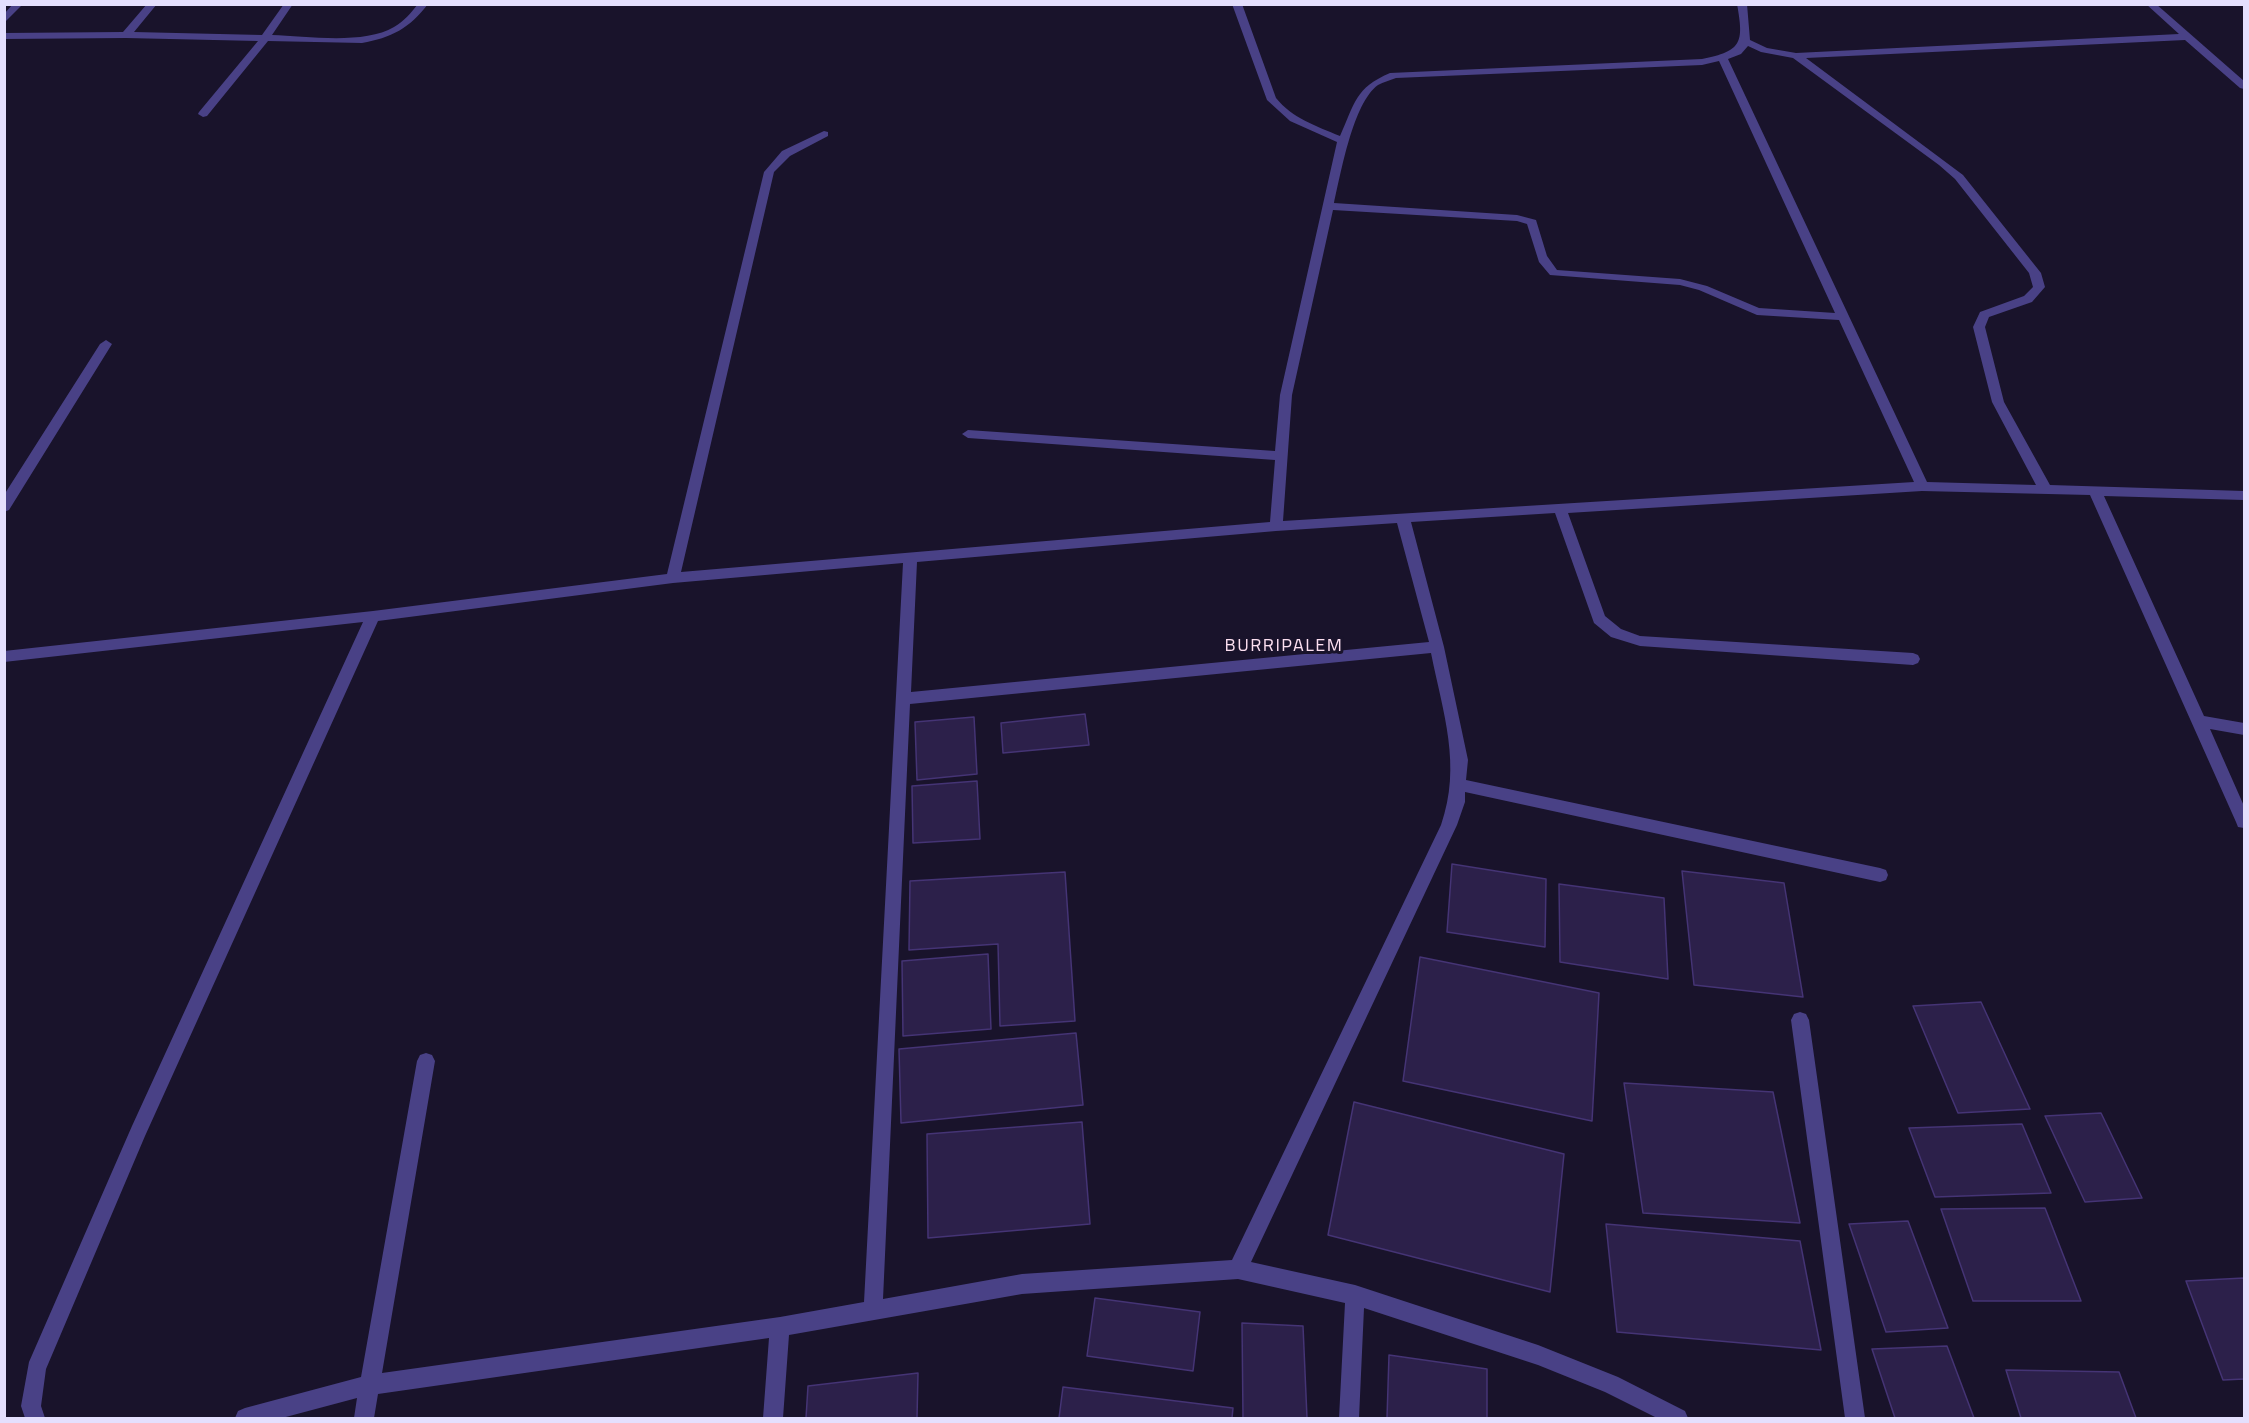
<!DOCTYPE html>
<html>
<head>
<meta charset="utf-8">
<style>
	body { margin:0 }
	#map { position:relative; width:2249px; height:1423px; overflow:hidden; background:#19132b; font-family:"Titillium Web",sans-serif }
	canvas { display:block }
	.frame { position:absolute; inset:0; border:6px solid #e4dffd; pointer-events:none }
</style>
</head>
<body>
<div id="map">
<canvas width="2249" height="1423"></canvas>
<div class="frame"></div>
</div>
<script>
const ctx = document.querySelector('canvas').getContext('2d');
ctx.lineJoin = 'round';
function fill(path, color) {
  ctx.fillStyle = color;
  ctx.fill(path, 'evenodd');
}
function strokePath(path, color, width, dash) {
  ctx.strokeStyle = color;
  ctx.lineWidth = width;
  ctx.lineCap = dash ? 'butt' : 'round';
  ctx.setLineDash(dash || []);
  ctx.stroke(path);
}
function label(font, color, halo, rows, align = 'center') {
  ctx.font = font + ' "Titillium Web",sans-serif';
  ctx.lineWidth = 6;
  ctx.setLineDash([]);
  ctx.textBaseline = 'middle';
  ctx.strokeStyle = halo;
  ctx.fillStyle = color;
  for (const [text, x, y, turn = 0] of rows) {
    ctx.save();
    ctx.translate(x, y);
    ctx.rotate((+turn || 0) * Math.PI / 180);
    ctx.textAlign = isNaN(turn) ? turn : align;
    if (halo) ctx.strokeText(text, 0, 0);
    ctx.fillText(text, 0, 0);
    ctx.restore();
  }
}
const building = new Path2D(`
	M1085 714 1089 745 1003 753 1001 723Z
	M974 717 977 774 917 780 915 722Z
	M977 781 980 839 913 843 912 786Z
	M1452 864 1546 879 1545 947 1447 932Z
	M1682 871 1784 883 1803 997 1694 985Z
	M1065 872 1075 1021 1000 1026 998 944 909 950 910 881Z
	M1559 884 1664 898 1668 979 1560 962Z
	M988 954 991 1029 903 1036 902 961Z
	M1420 957 1599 993 1592 1121 1403 1081Z
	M1981 1002 2030 1109 1958 1113 1913 1006Z
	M1076 1033 1083 1105 901 1123 899 1049Z
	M1624 1083 1773 1092 1800 1223 1643 1213Z
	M1354 1102 1564 1154 1550 1292 1328 1235Z
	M2101 1113 2142 1198 2085 1202 2045 1116Z
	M1082 1122 1090 1224 928 1238 927 1134Z
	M2022 1124 2051 1193 1935 1197 1909 1128Z
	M2045 1208 2081 1301H1973L1941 1209Z
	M1908 1221 1948 1328 1886 1332 1849 1224Z
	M1606 1224 1800 1241 1821 1350 1617 1332Z
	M2244 1278V1379L2223 1380 2186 1281Z
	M1095 1298 1200 1312 1193 1371 1087 1356Z
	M1242 1323 1303 1326 1307 1418H1243Z
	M1947 1346 1974 1418H1895L1872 1349Z
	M1389 1355 1487 1369V1418H1387Z
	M2006 1370 2119 1372 2136 1418H2021Z
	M918 1373 917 1418H806L808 1386Z
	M1063 1387 1233 1408 1232 1418H1059Z`);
const street = new Path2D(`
	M13 4H23L4 23V14Z
	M147 4H157L134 32 262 35 284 4H293L272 35C306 36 364 45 394 27 404 21 411 13 418 4H428C410 28 391 38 362 43L268 41 207 116 203 117 198 114 199 112 258 41 126 38 4 39V33L123 32Z
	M1232 4H1242L1276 98C1292 118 1316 126 1340 136 1355 103 1355 88 1390 73L1702 59C1742 51 1744 43 1737 4H1747L1750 40 1767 48 1796 53 2179 34 2146 4H2156L2244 81V89L2240 88 2185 40 1806 58 1963 175 2041 273 2045 287 2032 302 1989 317 1985 327 2004 402 2050 485 2244 491V500L2104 496 2204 716 2244 723V735L2210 729 2244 806V828L2238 827 2236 822 2090 495 1922 491 1568 513 1605 616 1621 629 1640 636 1913 653 1918 655 1920 659 1918 663 1913 665 1640 646 1611 637 1594 623 1555 513 1411 522 1444 647 1468 760 1466 780 1880 868 1886 870 1888 875 1886 880 1880 882 1465 792V802L1457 825 1251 1262 1355 1285 1538 1345 1618 1377 1685 1411 1688 1418H1657L1605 1392 1538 1365 1364 1308 1359 1418H1339L1345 1303 1238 1279 1022 1294 789 1335 783 1418H763L769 1338 378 1394 374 1418H354L357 1398 282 1418H235L238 1411 245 1408 361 1377 417 1061 420 1055 426 1053 432 1055 435 1061 382 1373 780 1317 864 1302 903 563 673 583 378 621 145 1136 46 1369 41 1406 45 1418H25L21 1406 29 1362 132 1126 363 622 4 662V651L373 611 667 574 764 172 782 151 824 131 828 132V136L790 156 774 172 681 572 1270 522 1275 460 968 438 962 434 968 430 1275 451 1280 395 1337 142 1290 121 1267 100ZM1748 46 1761 52 1793 58 1939 165 1955 179 2029 273 2033 287 2024 296 1980 312 1973 327 1992 402 2036 485 1927 482 1728 59 1741 54ZM1719 61 1835 313 1759 308 1707 286 1680 279 1557 270 1547 256 1536 220 1517 215 1334 203C1341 173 1353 103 1378 85 1383 82 1391 80 1396 78L1702 65ZM1333 210 1517 221 1527 224 1539 262 1550 275 1680 285 1699 290 1757 315 1839 320 1914 482 1283 521 1292 395ZM1397 523 1429 642 911 692 917 562 1276 531ZM1431 653C1443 713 1462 765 1441 825L1232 1260 1022 1274 883 1299 910 704Z
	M106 340 112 344 9 510 4 512V495L100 344Z
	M1800 1012 1806 1014 1809 1020 1865 1418H1845L1791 1020 1794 1014Z`);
const quarterNames = [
	["BURRIPALEM",1284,647]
];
fill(building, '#2c204a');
strokePath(building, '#453475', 1.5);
fill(street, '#494186');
ctx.letterSpacing = '1.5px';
label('18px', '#fde0f1', '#19132b', quarterNames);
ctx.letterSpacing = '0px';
</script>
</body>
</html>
